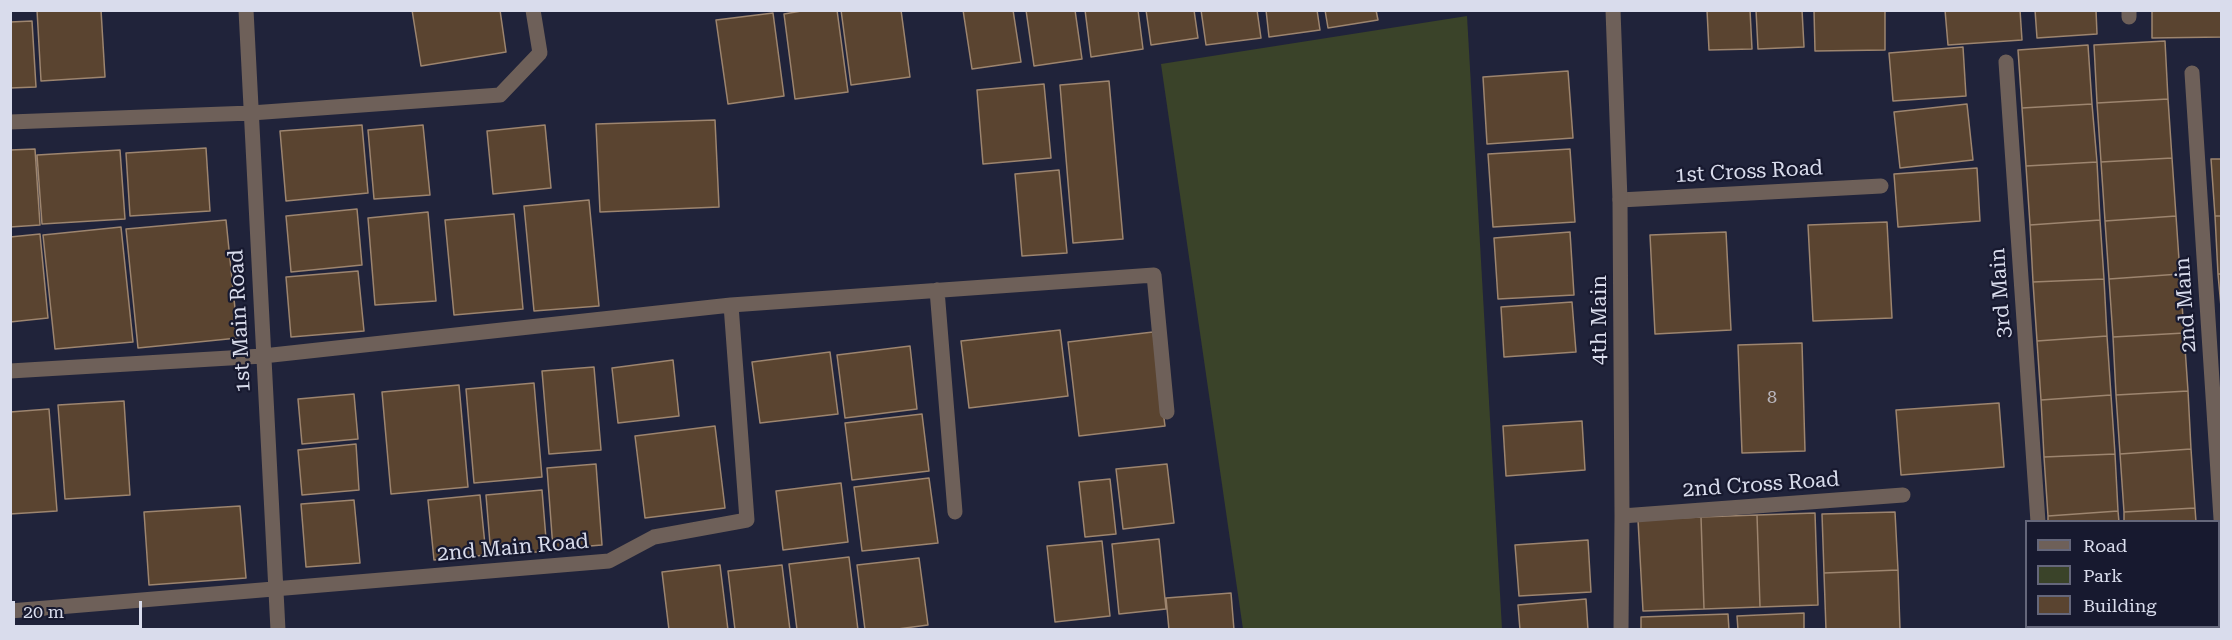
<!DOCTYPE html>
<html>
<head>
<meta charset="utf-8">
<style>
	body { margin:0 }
	#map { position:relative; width:2232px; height:640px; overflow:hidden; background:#20233a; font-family:"Roboto Serif",serif }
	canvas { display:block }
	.frame { position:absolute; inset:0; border:12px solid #d9dcec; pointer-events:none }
	.legend { position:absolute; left:2025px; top:520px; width:195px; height:108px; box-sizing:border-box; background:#17192f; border:2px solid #65677b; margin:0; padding:8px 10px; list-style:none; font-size:18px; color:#d9dcec }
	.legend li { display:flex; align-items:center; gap:12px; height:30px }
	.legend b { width:30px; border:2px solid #65677b }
	.scale { position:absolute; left:12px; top:601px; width:130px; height:27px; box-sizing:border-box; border:3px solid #d9dcec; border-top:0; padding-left:8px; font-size:18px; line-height:21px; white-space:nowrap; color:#d9dcec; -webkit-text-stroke:4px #17192f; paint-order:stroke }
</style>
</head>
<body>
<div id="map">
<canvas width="2232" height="640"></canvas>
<div class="frame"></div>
<ul class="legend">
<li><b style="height:8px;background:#6e6059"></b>Road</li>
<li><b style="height:16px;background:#3a4329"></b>Park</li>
<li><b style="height:16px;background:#5a4430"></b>Building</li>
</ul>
<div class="scale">20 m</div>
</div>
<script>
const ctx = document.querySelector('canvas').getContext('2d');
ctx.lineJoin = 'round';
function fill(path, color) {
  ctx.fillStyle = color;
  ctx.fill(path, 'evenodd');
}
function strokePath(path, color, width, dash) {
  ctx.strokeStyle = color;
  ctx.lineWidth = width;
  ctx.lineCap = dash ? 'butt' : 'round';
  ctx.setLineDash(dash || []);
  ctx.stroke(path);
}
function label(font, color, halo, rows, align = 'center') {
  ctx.font = font + ' "Roboto Serif",serif';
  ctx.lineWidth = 4.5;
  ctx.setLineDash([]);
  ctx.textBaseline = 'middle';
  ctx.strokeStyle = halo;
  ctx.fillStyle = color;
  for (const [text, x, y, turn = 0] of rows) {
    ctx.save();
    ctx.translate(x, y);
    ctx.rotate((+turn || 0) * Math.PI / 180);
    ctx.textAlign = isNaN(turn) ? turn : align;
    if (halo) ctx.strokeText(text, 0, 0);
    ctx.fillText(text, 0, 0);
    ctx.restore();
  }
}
const green = new Path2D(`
	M1467 16 1502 629H1243L1161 64Z`);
const building = new Path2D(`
	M37 10H101L105 77 41 81Z
	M412 10H500L506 52 421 66Z
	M807 10H837L848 92 795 99 784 14Z
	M841 10H901L910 77 851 85Z
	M963 10H1013L1021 62 972 69Z
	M1026 10H1075L1082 59 1034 66Z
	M1085 10H1138L1143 49 1091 57Z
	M1146 10H1194L1198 38 1151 45Z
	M1201 10H1257L1261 38 1206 45Z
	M1266 10H1317L1320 30 1269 37Z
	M1325 10H1376L1378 20 1328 28Z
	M1707 10H1750L1752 49 1709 50Z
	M1756 10H1802L1804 47 1758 49Z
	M1814 10H1885V50L1815 51Z
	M1945 10H2020L2022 40 1948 45Z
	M2035 10H2096L2097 34 2037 38Z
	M2152 10H2222V37L2152 38Z
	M773 13 784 96 728 104 716 20Z
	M32 21 36 87 10 88V22Z
	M2165 41 2168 99 2097 103 2094 45Z
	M2088 45 2092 104 2022 108 2018 50Z
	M1963 47 1966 96 1893 101 1889 53Z
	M1568 71 1573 138 1487 144 1483 77Z
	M1109 81 1123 239 1073 243 1060 85Z
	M1044 84 1051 158 983 164 977 90Z
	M2168 99 2172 158 2101 162 2097 103Z
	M1967 104 1973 160 1900 168 1894 112Z
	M2092 104 2097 162 2026 166 2022 108Z
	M715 120 719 207 600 212 596 124Z
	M362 125 368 193 286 201 280 131Z
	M423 125 430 195 374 199 368 130Z
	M545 125 551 188 493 194 487 131Z
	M206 148 210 211 130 216 126 153Z
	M35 149 40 225 10 227V150Z
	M1570 149 1575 222 1493 227 1488 154Z
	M120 150 125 219 42 224 37 155Z
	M2172 158 2176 216 2105 221 2101 162Z
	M2211 159H2222V216H2215Z
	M2097 162 2100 220 2030 225 2026 166Z
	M1977 168 1980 221 1898 227 1894 174Z
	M1059 170 1067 253 1022 256 1015 174Z
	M589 200 599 306 534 311 524 206Z
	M357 209 362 265 291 272 286 216Z
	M428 212 436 301 375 305 368 218Z
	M514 214 523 309 454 315 445 220Z
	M2176 216 2180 274 2109 279 2105 221Z
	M2215 216H2222V274H2218Z
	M226 220 238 338 138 348 126 229Z
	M2100 220 2104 279 2033 282 2030 225Z
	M1887 222 1892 318 1813 321 1808 225Z
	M121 227 133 342 55 349 43 235Z
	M1570 232 1574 295 1498 299 1494 238Z
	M1726 232 1731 330 1655 334 1650 235Z
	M40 234 48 318 10 322V237Z
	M358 271 364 331 291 337 286 277Z
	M2180 274 2184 333 2113 337 2109 279Z
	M2218 274H2222V318Z
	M2104 279 2107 336 2037 341 2033 282Z
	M1572 302 1576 352 1504 357 1501 307Z
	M1060 330 1068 396 969 408 961 341Z
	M1153 332 1165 426 1079 436 1068 342Z
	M2184 333 2188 391 2116 395 2113 337Z
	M2107 336 2111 395 2041 400 2037 341Z
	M1802 343 1805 451 1742 453 1738 345Z
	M910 346 917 409 845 418 837 355Z
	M830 352 838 414 760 423 752 362Z
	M673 360 679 416 618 423 612 368Z
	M594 367 601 450 549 454 542 371Z
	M534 383 542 477 474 483 466 389Z
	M459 385 468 487 391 494 382 392Z
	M2188 391 2191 449 2120 454 2116 395Z
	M354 394 358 439 302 444 298 399Z
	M2111 395 2115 454 2044 457 2041 400Z
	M124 401 130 495 65 499 58 405Z
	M1999 403 2004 467 1901 475 1896 410Z
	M49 409 57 511 10 514V412Z
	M922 414 929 471 852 480 845 423Z
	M1582 421 1585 470 1506 476 1503 426Z
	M715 426 725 508 645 518 635 436Z
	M356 444 359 490 302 495 298 450Z
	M2191 449 2195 508 2124 512 2120 454Z
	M2115 454 2118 511 2048 516 2044 457Z
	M596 464 602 545 553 549 547 468Z
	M1167 464 1174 523 1123 529 1116 469Z
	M929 478 938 543 862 551 854 487Z
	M1110 479 1116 534 1085 537 1079 482Z
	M841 483 848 542 783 550 776 491Z
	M542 490 547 551 491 556 486 495Z
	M480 495 486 555 434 560 428 500Z
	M354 500 360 563 306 567 301 504Z
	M240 506 246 578 149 585 144 512Z
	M2195 508 2196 522H2124V512Z
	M2118 511 2119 522H2048V516Z
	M1895 512 1898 570 1824 573 1822 514Z
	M1815 513 1818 605 1760 607 1757 515Z
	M1757 515 1760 607 1704 609 1701 517Z
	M1701 517 1704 609 1643 611 1638 520Z
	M1159 539 1166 609 1119 614 1112 544Z
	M1588 540 1591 592 1519 596 1515 545Z
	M1102 541 1110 616 1055 622 1047 546Z
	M849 557 858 630H797L789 564Z
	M919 558 928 625 890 630H865L857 565Z
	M720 565 728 630H669L662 572Z
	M782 565 790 630H735L728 571Z
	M1898 570 1900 630H1826L1824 573Z
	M1231 593 1234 630H1169L1166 598Z
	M1586 599 1588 630H1520L1518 605Z
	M1804 613V630H1738L1737 616Z
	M1728 614 1729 630H1641V617Z
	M2056 626H2126V628L2056 630Z
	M2166 626H2202V630H2131Z`);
const lane = new Path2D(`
	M1620 200 1881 186`);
const street = new Path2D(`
	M246 10 278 630
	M1613 10 1620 200 1622 516 1621 630
	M2129 10V17
	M2006 62 2038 522
	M2192 73 2222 534
	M10 122 251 113 500 95 540 53 533 10
	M937 290 955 512
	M10 371 263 356 731 305 1154 275 1167 412
	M1622 516 1903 495
	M10 611 609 561 654 537 747 520 731 305
	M2045 626V630`);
const numberNames = [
	["8",1772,398]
];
const streetNames = [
	["1st Cross Road",1749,172,-3],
	["3rd Main",2001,293,-94],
	["2nd Main",2186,305,-94],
	["4th Main",1600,320,-90],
	["1st Main Road",240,321,-93],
	["2nd Cross Road",1761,485,-4],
	["2nd Main Road",513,548,-5]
];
fill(green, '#3a4329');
fill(building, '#5a4430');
strokePath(building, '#9d856f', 1.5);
strokePath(lane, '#6e6059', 15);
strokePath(street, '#6e6059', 15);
label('18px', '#b9b6bd', null, numberNames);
label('21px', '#d9dcec', '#17192f', streetNames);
</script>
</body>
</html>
